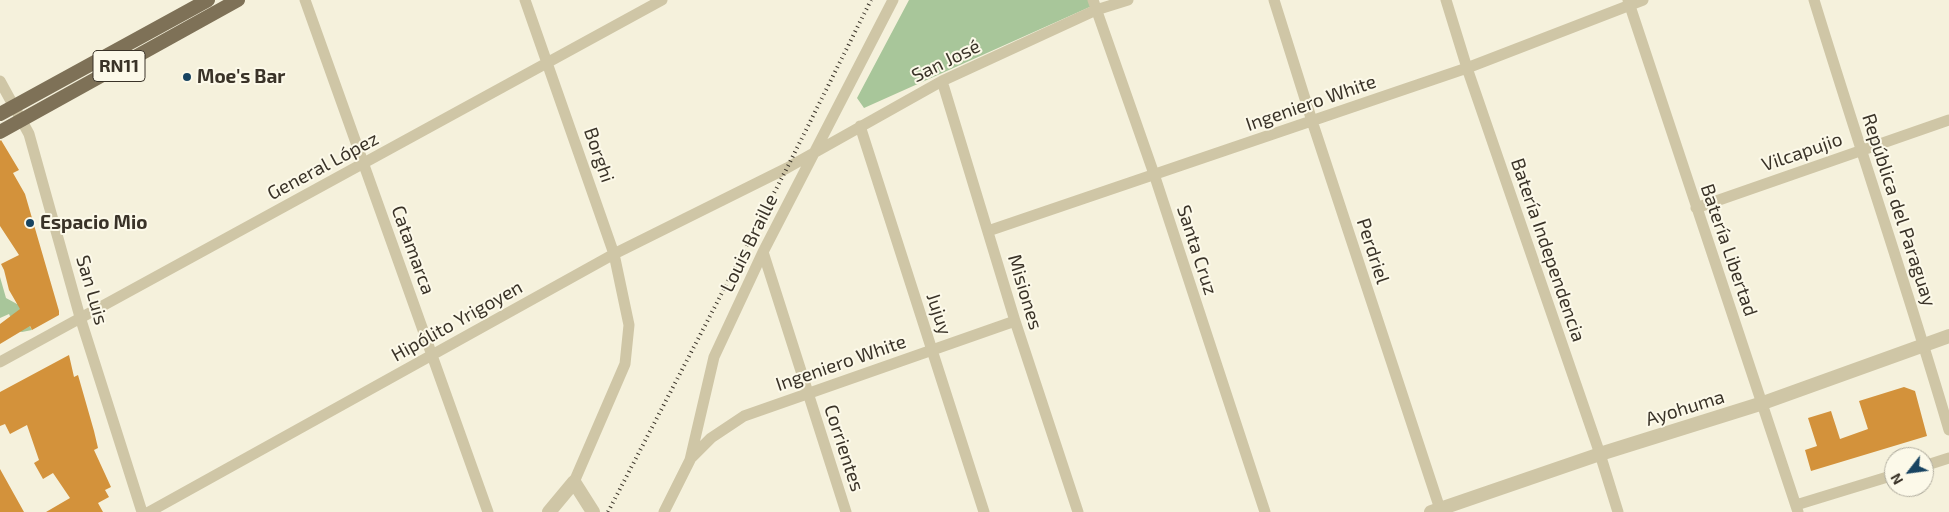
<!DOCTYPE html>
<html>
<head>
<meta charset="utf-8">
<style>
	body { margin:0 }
	#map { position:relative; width:1949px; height:512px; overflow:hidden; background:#f5f1dc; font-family:"Exo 2",sans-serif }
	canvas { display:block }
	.north { position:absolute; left:1884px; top:447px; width:50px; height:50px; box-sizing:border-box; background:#fcf9e9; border:1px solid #aeaa9c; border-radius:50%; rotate:240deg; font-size:14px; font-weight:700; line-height:20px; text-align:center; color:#3a3328 }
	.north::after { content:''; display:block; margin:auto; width:18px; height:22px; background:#184461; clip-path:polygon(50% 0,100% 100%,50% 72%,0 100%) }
</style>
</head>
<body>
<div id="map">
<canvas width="1949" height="512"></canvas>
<div class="north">N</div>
</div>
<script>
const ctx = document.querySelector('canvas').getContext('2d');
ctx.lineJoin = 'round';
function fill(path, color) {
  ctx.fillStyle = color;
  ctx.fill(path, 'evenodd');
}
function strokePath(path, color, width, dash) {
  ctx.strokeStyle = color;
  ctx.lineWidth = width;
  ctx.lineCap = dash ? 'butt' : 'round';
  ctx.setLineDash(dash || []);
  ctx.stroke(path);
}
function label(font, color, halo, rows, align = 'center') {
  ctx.font = font + ' "Exo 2",sans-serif';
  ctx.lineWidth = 4;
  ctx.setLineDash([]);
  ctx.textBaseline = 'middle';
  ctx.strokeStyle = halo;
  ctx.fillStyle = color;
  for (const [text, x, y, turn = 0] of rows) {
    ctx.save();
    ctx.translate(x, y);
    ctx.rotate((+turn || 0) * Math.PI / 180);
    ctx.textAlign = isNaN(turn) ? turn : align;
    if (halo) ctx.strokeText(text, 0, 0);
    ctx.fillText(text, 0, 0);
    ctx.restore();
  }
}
const green = new Path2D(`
	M909 0H1090L1092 6 864 108 857 98Z
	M0 277 6 298 17 304 22 301 26 320 32 330 22 332 17 331 9 314 0 318Z`);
const building = new Path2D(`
	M1 140 19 170 13 173 25 194 59 311V315L32 330 30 326 0 344V324L20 309 9 290 4 270 1 264 19 255 0 226V141Z
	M69 355 74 377 78 375 94 431 98 448 94 450 111 487 105 490 109 497 98 503 103 512H46L70 498 53 473 43 479 34 463 39 460 27 425 10 434 5 424 0 426V392Z
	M1904 387 1915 391 1927 436 1811 471 1805 450 1817 446 1808 418 1831 411 1840 439 1868 429 1859 401Z
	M0 469 24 512H0Z`);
const minor = new Path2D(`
	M305 0 488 512
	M525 0 614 254 629 325 625 364 574 482
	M1093 0 1154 174 1265 512
	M1274 0 1312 121 1441 512
	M1446 0 1467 68 1600 454 1618 512
	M1628 0 1798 512
	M1814 0C1858 144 1907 286 1949 430
	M0 81 29 134 80 317 142 512
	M942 81 1015 321 1078 512
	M860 126 984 512
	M1696 208 1949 120
	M988 231 1467 68 1643 0
	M763 252 846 512
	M0 362 662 0
	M691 458 711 438 744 416 1015 321
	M1924 466 1949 458
	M1796 505 1894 475
	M149 512 614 254 787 168 942 81 1096 10 1128 0
	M664 512 690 460 714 357 763 252 893 0`);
const tertiary = new Path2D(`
	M549 512 574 482 593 512
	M1431 512 1600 454 1763 403 1949 336`);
const primary = new Path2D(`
	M0 114 208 0
	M0 132 238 0`);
const rail = new Path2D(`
	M608 512 787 168 871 0`);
const markers = [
	[187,77,5,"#184461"],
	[30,223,5,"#184461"]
];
const shields = [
	[119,66,52]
];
const shieldNames = [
	["RN11",119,66]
];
const streetNames = [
	["San José",946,61,-26],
	["Ingeniero White",1311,103,-19],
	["Vilcapujio",1802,152,-19],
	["Borghi",599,155,71],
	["General López",323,166,-28],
	["República del Paraguay",1899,210,72],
	["Louis Braille",749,243,-64],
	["Catamarca",413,250,70],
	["Santa Cruz",1197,250,72],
	["Batería Independencia",1548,250,71],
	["Batería Libertad",1729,250,71],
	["Perdriel",1373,251,72],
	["San Luis",92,290,74],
	["Misiones",1025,292,73],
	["Jujuy",939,314,72],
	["Hipólito Yrigoyen",457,321,-29],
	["Ingeniero White",841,363,-19],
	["Ayohuma",1685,408,-17],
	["Corrientes",844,448,72]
];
const poiNames = [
	["Moe's Bar",197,77],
	["Espacio Mio",40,223]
];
fill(green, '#a8c69a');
fill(building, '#d3923b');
strokePath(minor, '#cfc6a6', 11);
strokePath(tertiary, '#cfc6a6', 14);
strokePath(primary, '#7e7157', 14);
strokePath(rail, '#3a3328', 4, [1, 4]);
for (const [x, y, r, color] of markers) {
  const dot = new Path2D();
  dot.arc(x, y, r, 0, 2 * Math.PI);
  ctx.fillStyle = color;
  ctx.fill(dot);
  strokePath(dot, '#fcf9e9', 2);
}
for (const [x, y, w] of shields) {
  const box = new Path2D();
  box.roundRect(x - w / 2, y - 15.5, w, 31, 4);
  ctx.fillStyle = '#fcf9e9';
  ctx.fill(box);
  strokePath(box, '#3a3328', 1);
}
label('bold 18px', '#3a3328', null, shieldNames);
label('19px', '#3a3328', '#fcf9e9', streetNames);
label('bold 19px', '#3a3328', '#fcf9e9', poiNames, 'left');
</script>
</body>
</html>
